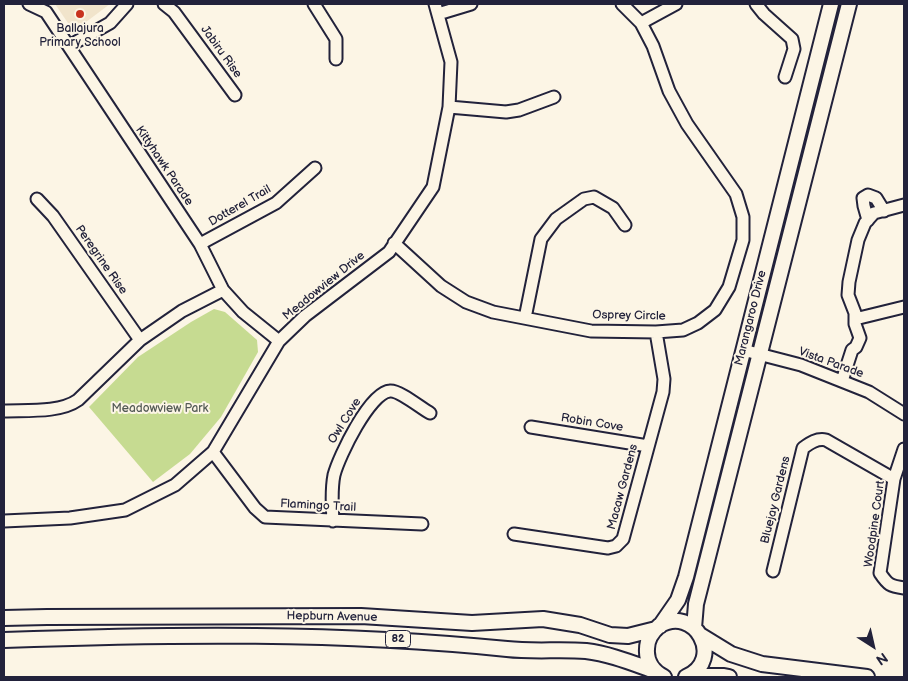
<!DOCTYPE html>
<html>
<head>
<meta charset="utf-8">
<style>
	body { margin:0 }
	#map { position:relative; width:908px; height:681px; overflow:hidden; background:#fcf5e5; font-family:"Balsamiq Sans",sans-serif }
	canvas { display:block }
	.frame { position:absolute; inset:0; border:5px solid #22223b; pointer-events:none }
	.north { position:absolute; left:848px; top:621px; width:50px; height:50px; -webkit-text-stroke:4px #fcf5e5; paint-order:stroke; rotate:145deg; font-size:14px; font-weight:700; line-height:20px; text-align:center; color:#22223b }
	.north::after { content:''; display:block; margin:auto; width:18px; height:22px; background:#22223b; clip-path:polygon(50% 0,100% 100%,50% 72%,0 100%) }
</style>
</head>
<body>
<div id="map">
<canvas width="908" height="681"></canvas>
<div class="frame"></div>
<div class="north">N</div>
</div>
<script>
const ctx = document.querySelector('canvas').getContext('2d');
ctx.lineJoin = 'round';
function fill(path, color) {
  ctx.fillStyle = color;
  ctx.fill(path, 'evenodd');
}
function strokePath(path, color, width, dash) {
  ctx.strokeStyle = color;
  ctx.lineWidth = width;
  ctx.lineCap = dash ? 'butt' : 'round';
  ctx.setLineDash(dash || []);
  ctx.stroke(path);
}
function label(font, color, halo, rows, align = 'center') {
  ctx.font = font + ' "Balsamiq Sans",sans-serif';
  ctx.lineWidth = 4;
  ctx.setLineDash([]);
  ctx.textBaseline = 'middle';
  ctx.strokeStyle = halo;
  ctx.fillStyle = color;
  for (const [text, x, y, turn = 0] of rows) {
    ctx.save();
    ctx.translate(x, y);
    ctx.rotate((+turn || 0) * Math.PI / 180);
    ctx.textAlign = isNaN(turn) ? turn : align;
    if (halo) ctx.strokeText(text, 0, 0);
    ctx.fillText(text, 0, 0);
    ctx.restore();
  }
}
const built = new Path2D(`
	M55 4H110L82 25 68 23Z`);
const green = new Path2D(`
	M214 309 225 312 257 340 258 352 221 417 190 454 153 482 89 407 138 357 191 322Z`);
const minor = new Path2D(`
	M29 4 46 12 200 244 223 290 243 312 279 341
	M164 4 174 12 235 95
	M314 4 336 39V59
	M756 4 764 14 792 39 794 49 785 77
	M438 14 471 4
	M641 23 676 4
	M69 46 110 23 127 4
	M449 107 506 112 519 110 554 97
	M37 199 53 216 140 340
	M868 220 864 206 863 198 868 195 876 198 884 211
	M394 243 441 286 466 302 493 312 591 331 656 332 683 330 698 323 715 310 729 287 743 240V217L736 194 687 124 669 91 653 46 641 23 622 4
	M200 244 276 203 315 168
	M525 318 541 239 556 219 584 199 594 197 613 208 625 225
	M855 319 904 307
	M743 350 801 365 869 392 904 414
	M842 381 852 350 856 347 860 338 855 324V313L848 295 849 282 858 240 865 223 874 213 904 205
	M4 411C26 410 60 413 78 400L140 340 182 311 223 290
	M531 427 648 446
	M904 449 894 479 880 573C888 585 890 586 904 588
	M213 452 255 508 265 517 422 524
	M4 521 70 518 125 510 175 485 213 452 279 341 305 316 389 252 433 187 449 107 451 62 435 4
	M333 521C332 506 331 490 334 475 339 456 370 392 390 391 399 390 421 408 430 413
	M514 534 608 548 616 546 623 539 663 392 664 379 656 332
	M773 571 803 448C810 443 817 438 826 440L894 479`);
const major = new Path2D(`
	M4 618 47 617 361 616 472 623 543 619 580 625 610 635 628 636 656 629
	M660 626 678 600 686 577 831 4
	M694 628 696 604 849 4
	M700 635 731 654 762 664 867 677
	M4 640C172 634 339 632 507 649 533 652 560 649 586 651 610 654 632 663 655 671
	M690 676H724L729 677
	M664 677C654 672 646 662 647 649 647 640 652 632 659 626 694 604 726 659 686 677`);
const markers = [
	[80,14,5,"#c8321e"]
];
const shields = [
	[398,639,25]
];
const shieldNames = [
	["82",398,639]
];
const poiNames = [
	["Ballajura",80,29],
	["Primary School",80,43]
];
const streetNames = [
	["Jabiru Rise",221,52,54],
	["Kittyhawk Parade",164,166,56],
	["Dotterel Trail",240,206,-30],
	["Peregrine Rise",101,260,55],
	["Meadowview Drive",324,286,-39],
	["Osprey Circle",629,316,1],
	["Marangaroo Drive",751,318,-76],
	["Vista Parade",831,363,20],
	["Owl Cove",345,421,-58],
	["Robin Cove",592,423,9],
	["Macaw Gardens",623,487,-75],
	["Bluejay Gardens",776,500,-76],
	["Flamingo Trail",318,506,3],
	["Woodpine Court",875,524,-82],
	["Hepburn Avenue",332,617,1]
];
const parkNames = [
	["Meadowview Park",160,409]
];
fill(built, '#f1e4cb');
fill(green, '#c6db91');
strokePath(minor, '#22223b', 15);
strokePath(major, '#22223b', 18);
strokePath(minor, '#fcf5e5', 11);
strokePath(major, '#fcf5e5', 14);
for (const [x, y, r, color] of markers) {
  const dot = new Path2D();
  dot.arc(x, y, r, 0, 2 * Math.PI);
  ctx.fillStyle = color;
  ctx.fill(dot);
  strokePath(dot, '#fcf5e5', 2);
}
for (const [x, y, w] of shields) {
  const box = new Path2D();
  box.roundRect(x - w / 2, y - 8.5, w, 17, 4);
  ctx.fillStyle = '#fcf5e5';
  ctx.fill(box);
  strokePath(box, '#22223b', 1);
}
label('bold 11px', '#22223b', null, shieldNames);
label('12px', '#22223b', '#fcf5e5', poiNames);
label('12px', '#22223b', '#fcf5e5', streetNames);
label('12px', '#535a55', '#fcf5e5', parkNames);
</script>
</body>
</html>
